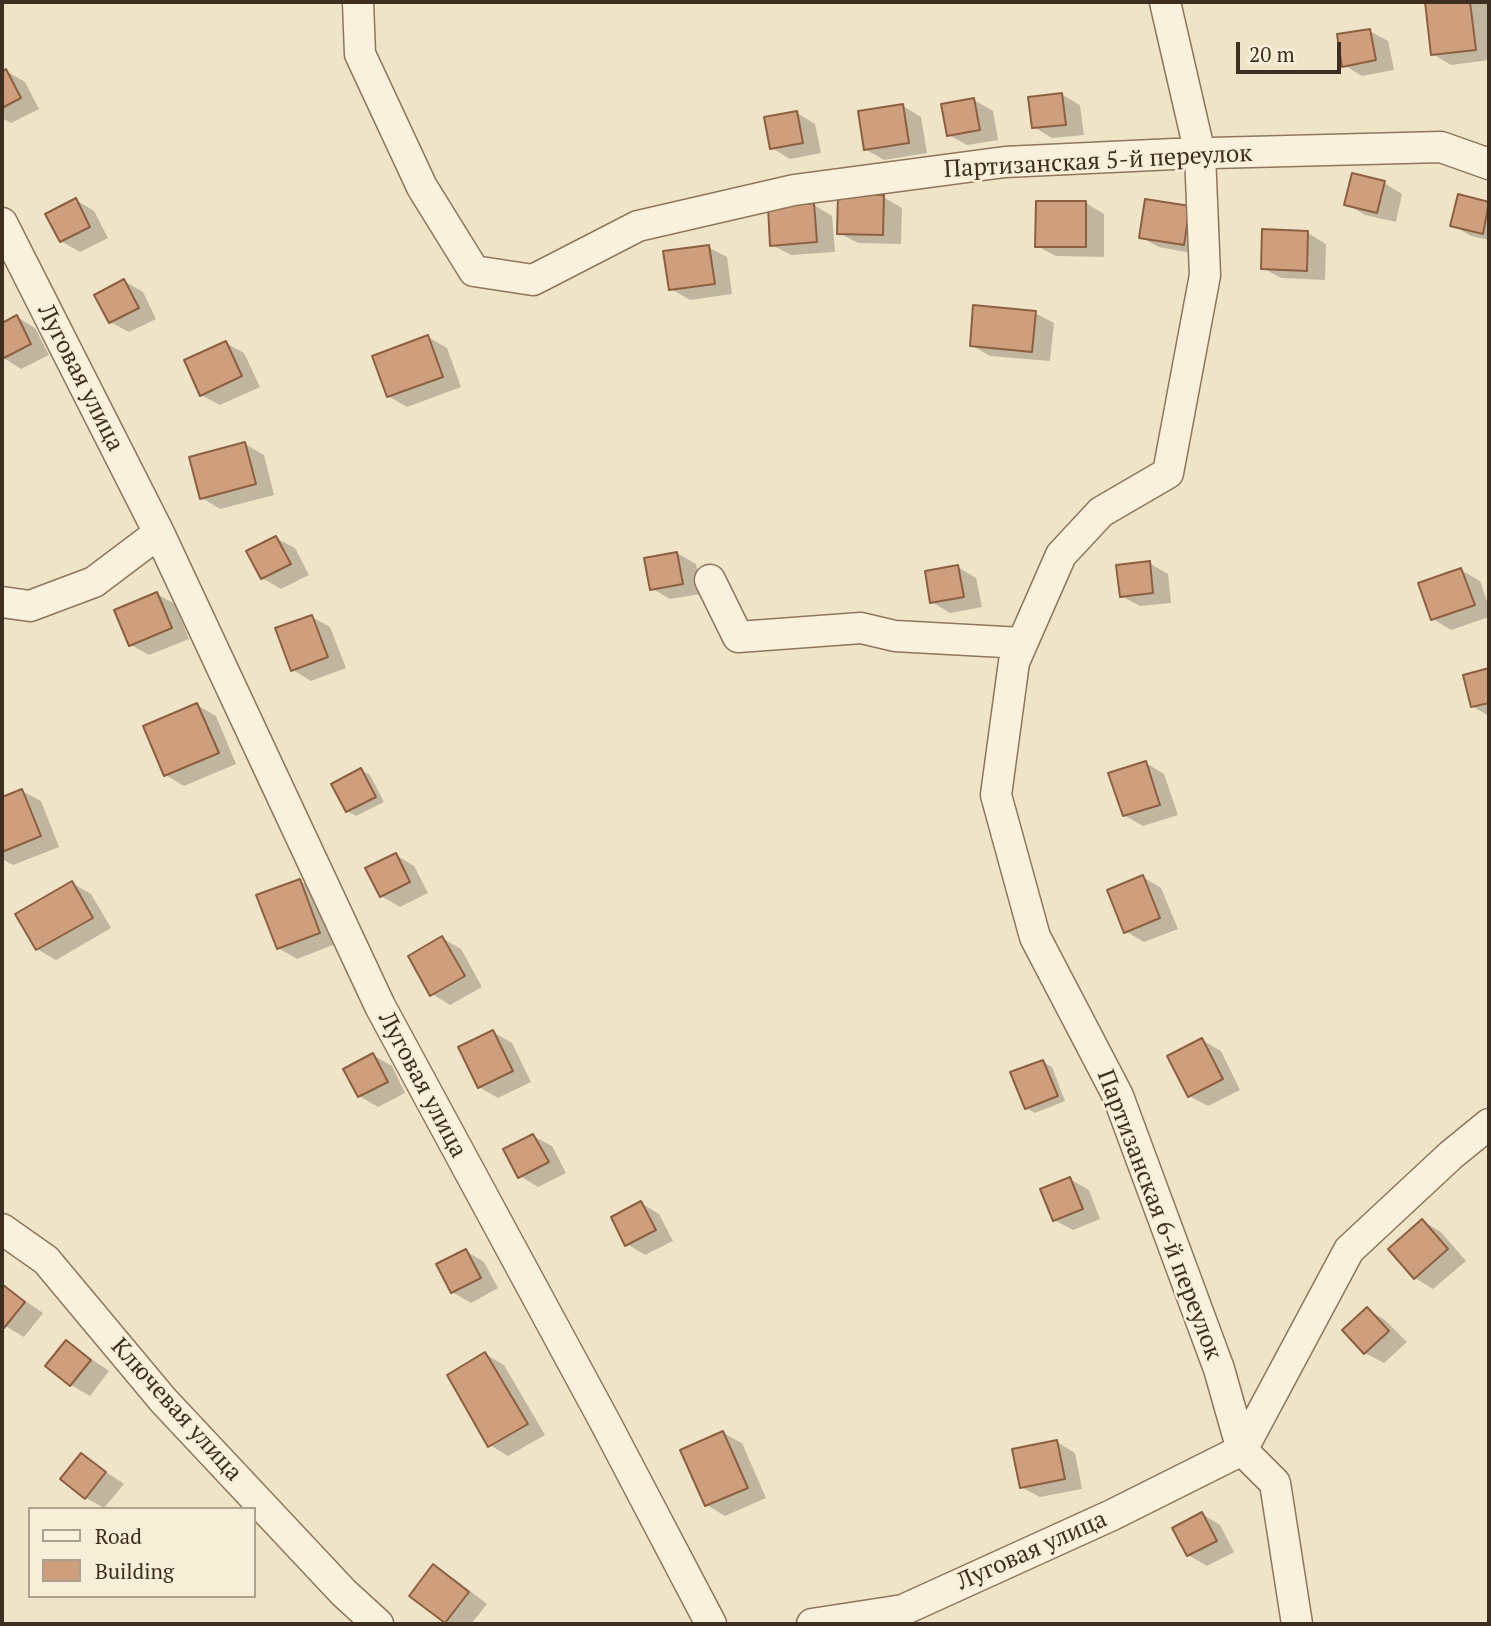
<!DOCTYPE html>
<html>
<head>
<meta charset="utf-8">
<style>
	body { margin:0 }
	#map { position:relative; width:1491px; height:1626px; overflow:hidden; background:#f0e4c8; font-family:"PT Serif",serif }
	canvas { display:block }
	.frame { position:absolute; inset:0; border:4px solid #3d2e20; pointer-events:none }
	.legend { position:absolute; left:28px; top:1507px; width:228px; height:91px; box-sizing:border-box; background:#f7eed8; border:2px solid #ada18e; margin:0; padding:9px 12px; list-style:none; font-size:21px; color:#3d2e20 }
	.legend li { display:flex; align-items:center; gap:14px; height:35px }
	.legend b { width:35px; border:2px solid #ada18e }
	.scale { position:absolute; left:1236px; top:42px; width:105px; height:32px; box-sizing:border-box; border:4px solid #3d2e20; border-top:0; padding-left:9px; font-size:21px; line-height:24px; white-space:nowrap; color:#3d2e20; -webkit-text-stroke:5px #f7eed8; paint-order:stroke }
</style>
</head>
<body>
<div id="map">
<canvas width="1491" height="1626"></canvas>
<div class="frame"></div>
<ul class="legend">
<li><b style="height:9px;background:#faf1dc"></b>Road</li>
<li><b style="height:19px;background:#cf9f7d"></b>Building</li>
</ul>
<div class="scale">20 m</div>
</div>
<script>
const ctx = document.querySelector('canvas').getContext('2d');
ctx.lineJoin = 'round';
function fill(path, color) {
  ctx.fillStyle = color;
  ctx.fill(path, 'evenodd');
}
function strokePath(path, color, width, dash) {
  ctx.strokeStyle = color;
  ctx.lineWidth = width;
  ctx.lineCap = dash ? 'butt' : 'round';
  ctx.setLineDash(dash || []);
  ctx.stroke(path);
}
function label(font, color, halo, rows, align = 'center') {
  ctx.font = font + ' "PT Serif",serif';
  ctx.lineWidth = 5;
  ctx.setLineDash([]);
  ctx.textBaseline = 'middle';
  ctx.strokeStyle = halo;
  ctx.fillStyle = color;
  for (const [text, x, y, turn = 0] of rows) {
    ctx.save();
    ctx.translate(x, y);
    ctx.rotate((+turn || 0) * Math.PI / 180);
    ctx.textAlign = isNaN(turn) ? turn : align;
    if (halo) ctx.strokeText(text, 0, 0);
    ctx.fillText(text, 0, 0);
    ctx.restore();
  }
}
const shadow = new Path2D(`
	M1427 2H1487L1489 60 1451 65 1433 54Z
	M1370 31 1388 41 1394 70 1362 76 1344 65Z
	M6 71 25 82 39 109 11 123 2 118V73Z
	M1061 94 1080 105 1084 135 1052 138 1034 127Z
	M974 100 993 111 998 140 967 145 949 135Z
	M903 106 921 117 927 153 884 160 865 149Z
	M797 113 815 124 821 153 790 159 772 148Z
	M1384 183 1402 194 1396 222 1365 215 1346 204Z
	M883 197 902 208 901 244 858 243 839 233Z
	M1459 197 1489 204V240L1471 236 1452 225Z
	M76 200 94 211 108 238 80 252 61 241Z
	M1086 203 1104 214V257L1056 256 1037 246Z
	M814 205 832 216 835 252 791 255 772 245Z
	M1190 208 1202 255 1159 247 1140 237Z
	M1308 233 1326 244 1325 280 1281 278 1263 268Z
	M708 247 727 257 732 294 690 300 671 289Z
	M124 281 143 292 156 319 129 332 110 322Z
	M1035 313 1054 323 1050 361 990 356 971 345Z
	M17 317 35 328 49 355 21 369 2 357V325Z
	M428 337 447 348 461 387 407 407 388 396Z
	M226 343 244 353 260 387 220 405 201 395Z
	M245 444 264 455 274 495 220 509 202 498Z
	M276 538 295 548 309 575 281 589 262 578Z
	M677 553 696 564 701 594 670 599 651 588Z
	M1149 563 1168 574 1171 603 1140 606 1121 596Z
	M958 567 976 578 982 607 950 613 932 602Z
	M1461 570 1480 581 1489 607V617L1451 630 1433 619Z
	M157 594 175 604 189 639 149 655 131 645Z
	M312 617 330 627 346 668 311 681 293 670Z
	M1489 670V716L1472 706 1465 676Z
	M197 705 216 716 236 764 184 786 166 775Z
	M1146 763 1164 774 1178 815 1143 826 1124 815Z
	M361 770 370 775 384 802 356 816 347 811Z
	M22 791 41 801 59 847 13 865 2 859V798Z
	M396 855 414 866 428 893 400 907 381 896Z
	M1143 877 1161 888 1178 929 1144 942 1125 931Z
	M300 881 318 891 338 943 297 959 278 948Z
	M72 883 91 894 111 928 56 960 37 949Z
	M442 938 461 949 482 987 450 1005 432 994Z
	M493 1032 512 1043 531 1082 498 1098 479 1087Z
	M1202 1040 1221 1051 1240 1090 1208 1106 1189 1096Z
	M373 1055 392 1066 405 1093 378 1107 359 1096Z
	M1043 1062 1052 1067 1065 1101 1035 1113 1026 1108Z
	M533 1136 552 1146 566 1173 538 1187 520 1176Z
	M1070 1179 1089 1190 1100 1219 1073 1230 1054 1220Z
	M641 1203 659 1214 673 1241 645 1255 627 1244Z
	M1423 1221 1441 1232 1466 1261 1433 1289 1415 1278Z
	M466 1251 484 1262 498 1288 471 1303 452 1292Z
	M2 1285 43 1313 24 1337 2 1324Z
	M1367 1309 1385 1320 1407 1342 1384 1363 1365 1353Z
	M66 1342 109 1371 90 1396 71 1385 47 1366Z
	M485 1354 504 1365 545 1435 508 1456 490 1445Z
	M723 1433 742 1443 766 1498 725 1516 707 1505Z
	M1057 1442 1075 1453 1082 1489 1040 1497 1021 1487Z
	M81 1455 124 1484 104 1508 86 1498Z
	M1202 1514 1220 1525 1234 1552 1207 1566 1188 1555Z
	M433 1566 452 1577 487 1604 471 1624H451L411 1595Z`);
const building = new Path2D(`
	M1425 2H1470L1476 50 1431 55Z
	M1370 29 1376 60 1342 67 1337 34Z
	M6 69 21 98 2 108V72Z
	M1062 93 1066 125 1032 128 1028 97Z
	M974 98 980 130 947 136 941 104Z
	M903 104 909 143 864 150 858 111Z
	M797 111 803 143 770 149 764 117Z
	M1352 173 1385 181 1377 213 1344 205Z
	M838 194 884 195 883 235 837 234Z
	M1458 194 1489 202 1483 234 1450 226Z
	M76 198 90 227 60 242 45 214Z
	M1145 199 1190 206 1184 245 1139 238Z
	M1036 201H1086V247H1035Z
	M814 203 817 242 770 246 768 207Z
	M1262 229 1308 231 1307 271 1261 269Z
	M709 245 715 284 669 290 663 251Z
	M124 279 139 308 109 323 94 295Z
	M973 305 1036 311 1032 352 970 346Z
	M17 315 31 344 2 359V323Z
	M428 335 443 377 387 397 372 356Z
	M226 341 242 376 200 396 184 360Z
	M245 442 256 484 200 499 189 457Z
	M276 536 291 564 261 579 246 551Z
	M677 552 683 584 650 590 644 558Z
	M1150 561 1153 593 1120 597 1116 565Z
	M958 565 964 597 930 603 925 571Z
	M1461 568 1475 605 1431 620 1418 583Z
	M157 592 172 628 129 646 114 610Z
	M312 615 328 657 291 671 275 628Z
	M1489 668V703L1471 707 1463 675Z
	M197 703 219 753 164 776 143 726Z
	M1146 761 1160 805 1123 816 1108 773Z
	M361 768 376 797 346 812 331 784Z
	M22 789 41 836 2 852V797Z
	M396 853 410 882 380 897 365 868Z
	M1143 875 1160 918 1124 933 1107 890Z
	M300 879 320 933 277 949 256 895Z
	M72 881 93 918 36 950 15 914Z
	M442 936 465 976 430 996 408 956Z
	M493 1030 513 1071 478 1088 458 1047Z
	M1202 1038 1223 1079 1188 1097 1167 1056Z
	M373 1053 388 1082 358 1097 343 1069Z
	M1043 1060 1058 1096 1025 1109 1010 1072Z
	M533 1134 549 1162 518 1178 503 1149Z
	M1070 1177 1083 1209 1053 1221 1040 1189Z
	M641 1201 656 1230 625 1246 611 1217Z
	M1422 1219 1448 1249 1414 1279 1388 1249Z
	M466 1249 481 1278 451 1293 436 1264Z
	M2 1284 25 1302 4 1328 2 1326Z
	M1367 1307 1389 1331 1364 1354 1342 1330Z
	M66 1340 91 1360 70 1386 45 1366Z
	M485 1352 528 1424 488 1447 447 1375Z
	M723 1431 748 1488 705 1506 680 1450Z
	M1057 1440 1065 1479 1020 1488 1012 1449Z
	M81 1453 106 1472 85 1499 60 1479Z
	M1202 1512 1217 1541 1187 1556 1172 1528Z
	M433 1564 469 1592 445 1623 409 1596Z`);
const street = new Path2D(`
	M358 2 360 54 422 187 474 271 533 280 638 226 794 190 1005 162 1174 154 1441 147 1489 164
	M1165 2 1200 154 1205 275 1168 473 1101 512 1061 555 1014 662 996 795 1035 937 1118 1096 1219 1369 1242 1450 1275 1483 1297 1624
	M2 223 159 533 380 1006 605 1422 711 1624
	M710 580 738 637 861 628 895 636 1022 643
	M2 602 30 606 94 582 159 533
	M2 1229 46 1260 163 1400 344 1593 378 1624
	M812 1624 903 1610 1112 1515 1242 1450 1349 1250 1451 1155 1489 1124`);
const streetNames = [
	["Партизанская 5-й переулок",1098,162,-3],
	["Луговая улица",80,378,63],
	["Луговая улица",422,1085,62],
	["Партизанская 6-й переулок",1159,1215,69],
	["Ключевая улица",176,1410,48],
	["Луговая улица",1032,1551,-24]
];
fill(shadow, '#0003');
fill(building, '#cf9f7d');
strokePath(building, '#8d5f41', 2);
strokePath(street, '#8d765c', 33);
strokePath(street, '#faf1dc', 30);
label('24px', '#3d2e20', '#f7eed8', streetNames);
</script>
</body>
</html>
